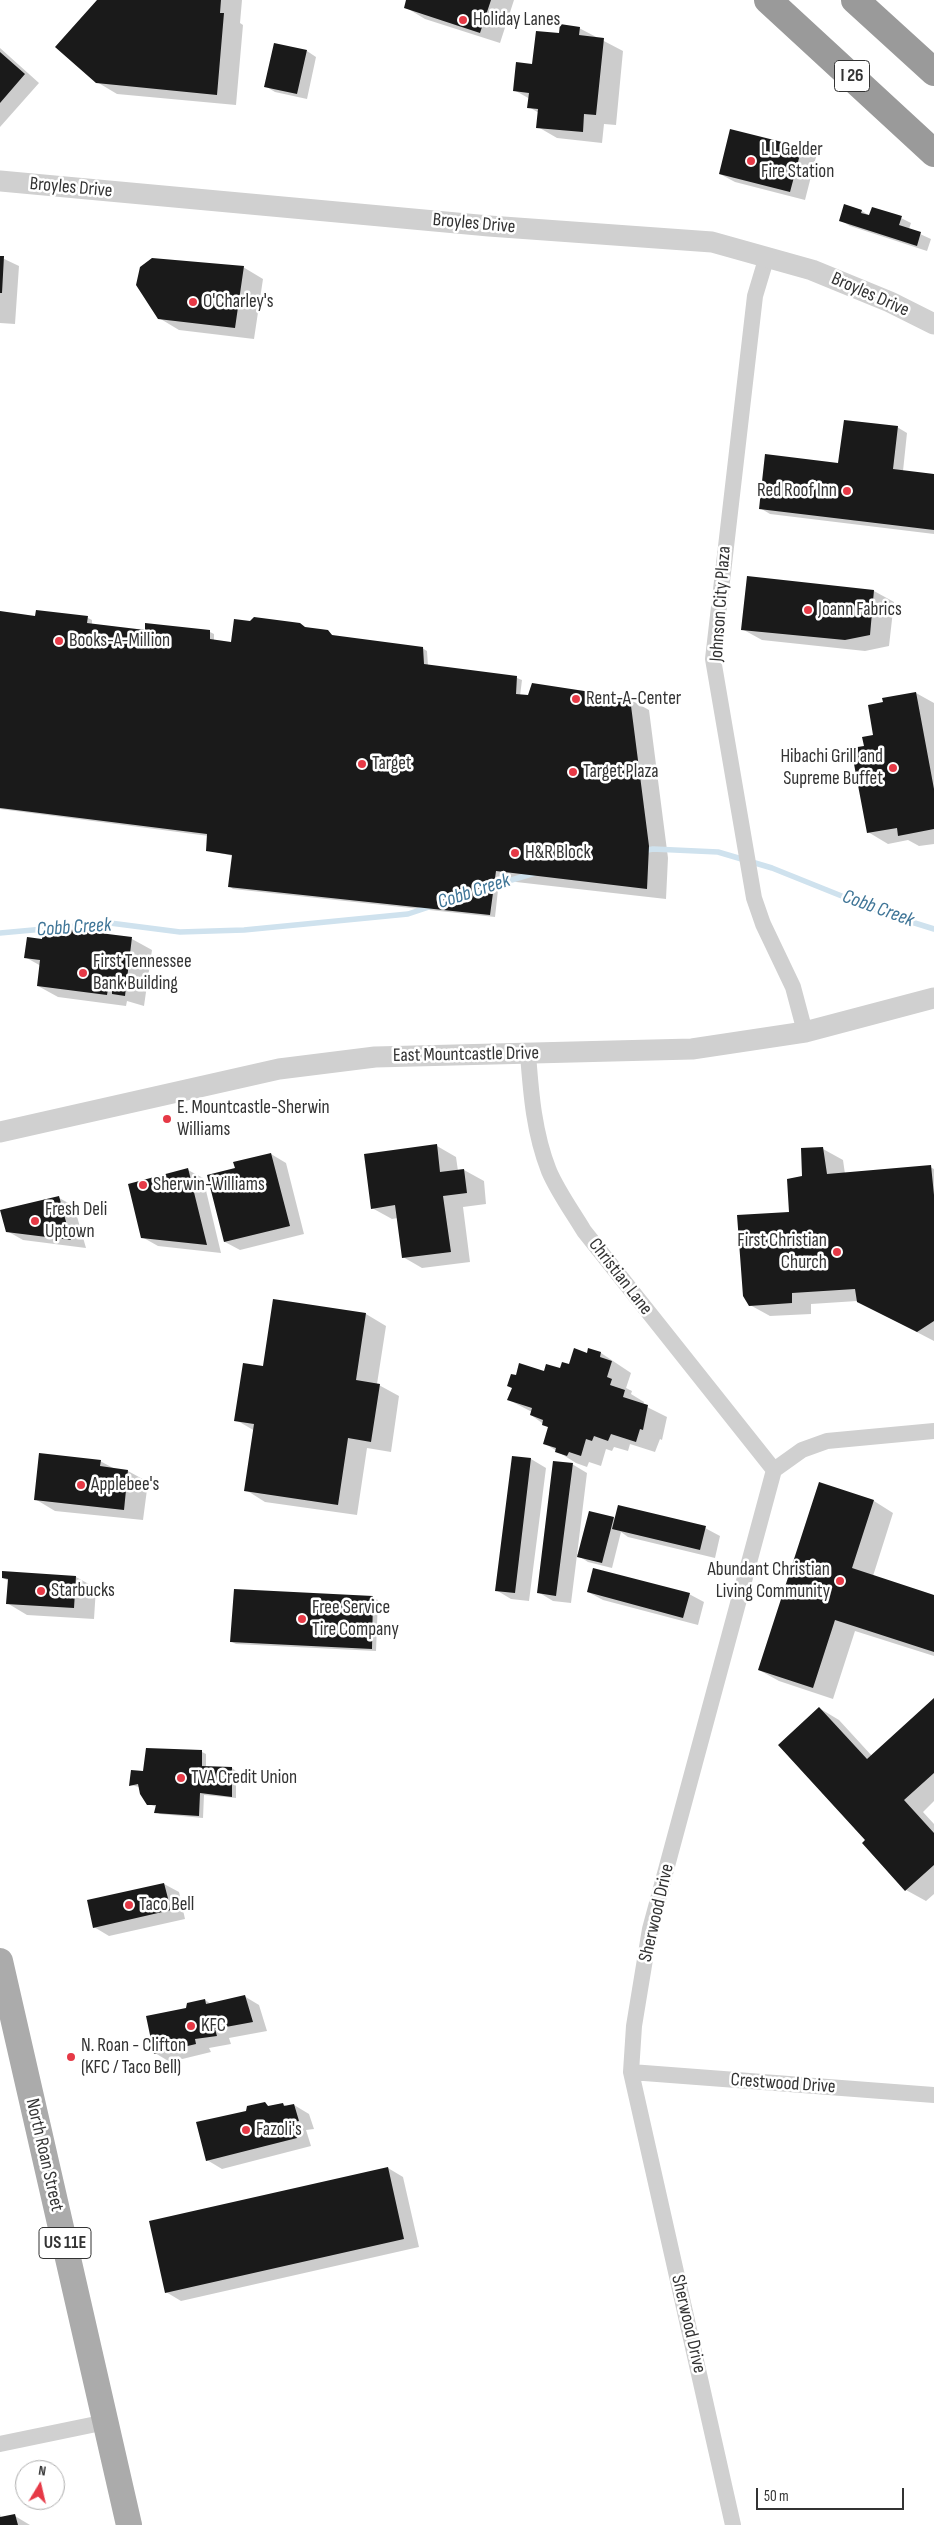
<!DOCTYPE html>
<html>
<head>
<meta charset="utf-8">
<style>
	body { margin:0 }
	#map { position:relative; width:934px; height:2525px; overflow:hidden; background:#fff; font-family:"Sofia Sans Condensed",sans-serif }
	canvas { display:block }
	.north { position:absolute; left:15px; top:2460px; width:50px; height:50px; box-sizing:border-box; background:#fff; border:1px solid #adadad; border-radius:50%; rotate:9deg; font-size:14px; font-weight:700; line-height:20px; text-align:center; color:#333 }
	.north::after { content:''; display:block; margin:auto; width:18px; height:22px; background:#e63946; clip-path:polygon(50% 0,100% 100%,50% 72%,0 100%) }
	.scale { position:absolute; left:756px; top:2488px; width:148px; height:22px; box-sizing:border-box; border:2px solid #333; border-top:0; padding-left:6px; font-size:15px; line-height:18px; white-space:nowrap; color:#333; -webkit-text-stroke:4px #fff; paint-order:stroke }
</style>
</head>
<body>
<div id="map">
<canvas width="934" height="2525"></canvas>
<div class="north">N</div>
<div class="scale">50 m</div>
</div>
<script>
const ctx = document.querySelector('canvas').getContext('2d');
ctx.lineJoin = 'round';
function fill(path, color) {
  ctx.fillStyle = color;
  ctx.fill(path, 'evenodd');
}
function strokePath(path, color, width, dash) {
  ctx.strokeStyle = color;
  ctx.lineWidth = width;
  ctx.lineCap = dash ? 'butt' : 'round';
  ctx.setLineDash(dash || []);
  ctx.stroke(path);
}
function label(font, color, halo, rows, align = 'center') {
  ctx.font = font + ' "Sofia Sans Condensed",sans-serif';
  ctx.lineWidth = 5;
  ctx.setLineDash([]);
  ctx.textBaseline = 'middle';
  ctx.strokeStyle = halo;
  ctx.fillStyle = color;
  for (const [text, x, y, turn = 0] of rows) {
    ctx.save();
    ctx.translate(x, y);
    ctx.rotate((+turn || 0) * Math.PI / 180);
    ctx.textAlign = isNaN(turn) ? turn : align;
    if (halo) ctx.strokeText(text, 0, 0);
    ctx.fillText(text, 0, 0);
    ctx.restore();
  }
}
const shadow = new Path2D(`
	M98 0H242L240 23 243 25 236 105 117 94 97 82Z
	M407 0H514L500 43 425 19 405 7Z
	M579 28 623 51 616 125 604 124 602 143 557 138 538 127 539 113 529 107 530 99 514 90 561 35Z
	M0 48 39 83 0 127Z
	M307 51 316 57 307 99 275 92 265 86Z
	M801 148 816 157 805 200 735 182 720 174Z
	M862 211 870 216 901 218 911 223 909 229 931 239 927 251 850 226 840 220Z
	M0 257 19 266 15 324 0 323Z
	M243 267 263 279 254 339 179 330 159 318Z
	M897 427 907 433 903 471 934 475V534L770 514 760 508 839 464Z
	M748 577 874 591 894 602 889 646 865 651 762 640 742 629Z
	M0 612 37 618H88L92 620V624L146 631 210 632 214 634V641L232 643 306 628 327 631 335 637 422 648 427 651 428 666 517 678 522 680 520 696 629 699 649 710 668 858 666 899 516 882 500 872 495 917 233 889 229 886 233 856 207 850 209 836 0 809Z
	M916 693 934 703V844L919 846 908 840 888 844 868 832 875 736 884 703V699Z
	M44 927 132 939 152 950 144 1006 127 1001 126 1006 58 997 38 986 41 966 25 957 43 940Z
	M437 1146 456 1157 458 1171 464 1170 484 1181 486 1204 463 1207 470 1262 422 1268 403 1257 398 1218 392 1219 372 1208Z
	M823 1149 843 1160 845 1174 930 1167 934 1169V1341L857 1301 811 1304V1314L770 1316 750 1305 790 1213 803 1177Z
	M271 1154 286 1163 304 1234 240 1250 225 1242 236 1169Z
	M188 1170 203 1178 221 1253 158 1246 142 1237Z
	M59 1198 74 1206 86 1248 23 1240 7 1231Z
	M274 1301 366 1314 386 1326 377 1384 399 1396 391 1452 367 1448 357 1515 265 1502 246 1490 255 1431 236 1420 264 1367Z
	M601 1353 631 1373 626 1388 632 1391 631 1394 644 1402 643 1405 667 1417 662 1440 660 1439 655 1452 630 1444 628 1451 614 1447 612 1451 606 1449 601 1466 589 1462 587 1467 576 1463 544 1443 549 1428 531 1415 532 1412 509 1400 517 1376 561 1370 588 1354Z
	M513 1457 531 1459 546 1468 529 1601 511 1599 496 1590Z
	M100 1461 115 1469 128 1471 148 1482 143 1520 55 1511 35 1499Z
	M572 1464 587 1473 577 1555 613 1518 705 1528 720 1536 715 1558 628 1537 621 1532 612 1568 588 1562 577 1555 571 1603 553 1601 538 1592Z
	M820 1484 874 1501 893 1513 873 1576 934 1596V1656L855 1631 833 1699 779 1681 759 1670Z
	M3 1573 76 1577 96 1588 94 1619 27 1615 7 1603 9 1581 3 1578Z
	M235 1590 373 1598 378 1600 376 1651 236 1644 232 1642Z
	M588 1592 689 1594 704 1602 698 1625 603 1600Z
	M934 1700V1801L923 1812 934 1824V1894L926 1901 906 1890 867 1840 819 1708 839 1720 872 1756Z
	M202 1752 206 1754V1768H232L236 1771V1798L204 1795 203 1818 160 1814 156 1812 157 1807 148 1804 139 1787 131 1785 144 1773Z
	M164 1884 179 1892 185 1919 109 1936 94 1927Z
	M244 1996 259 2005 267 2031 229 2038 231 2044 209 2048 211 2052 170 2062 155 2053 205 2000 211 2004Z
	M265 2104 270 2107 283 2104 288 2107 294 2105 309 2114 314 2129 306 2130 311 2146 222 2169 207 2160 247 2112Z
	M388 2168 403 2177 419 2247 181 2301 166 2292Z
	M0 2514 1 2518 15 2516 30 2525H0Z`);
const stream = new Path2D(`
	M642 851 653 849 718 852 772 868 889 915 934 929
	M488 887 535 873
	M0 933 110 923 180 932 244 930 408 914 432 906`);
const building = new Path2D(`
	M97 0H221L220 13H224L217 95 96 83 55 47Z
	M406 0H491L480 33 404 8Z
	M560 24 580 27 579 35 604 38 596 115 584 114 583 132 536 128 538 109 527 108 529 93 513 91 516 62 532 64 536 31 559 33Z
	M274 43 307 50 297 94 264 87Z
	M0 52 25 74 0 103Z
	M730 129 802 147 790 192 719 174Z
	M844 204 862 210 861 213 869 215 872 207 902 216 899 225 921 232 917 246 839 221Z
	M0 256H4L2 293H0Z
	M152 258 244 266 235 328 158 319 136 285 140 267Z
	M844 420 898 426 893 469 934 474V530L759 509 765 454 838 463Z
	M747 576 874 590 870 635 845 640 741 630Z
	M36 610 88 616 87 623 145 630V623L210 630V639L231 642 234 619 250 621 254 617 300 623 305 627 328 630 332 635 423 647 424 664 517 676 516 694 528 695 532 683 630 698 649 846 647 889 496 871 490 915 228 887 232 855 206 851 207 834 0 808V611L35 616Z
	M916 692 934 789V829L898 836 897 828 867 833 851 748 864 746 862 737 873 735 868 705 883 702 882 698Z
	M43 926 132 937 125 996 112 994V990L108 989 107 995 37 986 40 960 24 958 27 937 42 939Z
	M437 1144 440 1172 464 1169 467 1193 443 1196 451 1252 402 1258 395 1205 371 1209 364 1154Z
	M823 1147 827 1174 931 1165 934 1195V1321L917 1332 857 1302 855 1289 792 1293V1303L749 1306 743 1296 737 1215 789 1212 787 1179 802 1176 801 1148Z
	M271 1153 290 1226 224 1242 207 1175 235 1168 233 1162Z
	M188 1168 207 1245 141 1238 128 1184Z
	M59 1196 71 1240 6 1232 0 1210Z
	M273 1299 366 1313 356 1380 380 1384 371 1442 348 1438 338 1505 244 1491 254 1424 234 1421 243 1363 263 1366Z
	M574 1348 587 1353 588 1348 601 1352 600 1357 612 1361 607 1377 612 1379 610 1385 625 1390 623 1397 648 1405 643 1430 640 1429 636 1442 611 1434 608 1441 594 1436 592 1441 586 1439 581 1456 569 1452 567 1456 555 1452 556 1448 543 1444 548 1427 542 1425 543 1420 530 1415 532 1408 507 1400 512 1388 507 1386 511 1374 516 1375 519 1363 544 1371 546 1364 560 1368 562 1362 569 1364Z
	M39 1453 101 1460 100 1466 128 1470 124 1510 34 1500Z
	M512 1456 531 1458 515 1593 495 1591Z
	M553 1461 573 1463 556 1596 537 1593Z
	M819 1482 874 1500 852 1568 934 1595V1652L835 1620 813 1688 758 1670Z
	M618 1505 706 1526 700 1550 612 1529Z
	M589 1511 614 1517 602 1563 577 1557Z
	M593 1568 690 1593 683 1618 587 1592Z
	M2 1571 76 1576 74 1608 6 1604 8 1579 2 1578Z
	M234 1589 373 1596 372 1649 230 1642Z
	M934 1698V1773L904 1800 934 1833V1865L905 1891 862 1843 865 1840 778 1745 819 1707 867 1759Z
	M146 1748 202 1750V1766L232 1767V1797L200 1793 199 1816 154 1813 156 1805H147L140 1794 138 1784 129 1786 131 1770 143 1771Z
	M164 1883 171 1910 93 1928 87 1900Z
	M245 1995 253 2022 215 2029 217 2036 195 2039 196 2044 154 2054 146 2016 186 2008 187 2003 205 1999 206 2004Z
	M265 2102 268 2106 283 2103 284 2106 294 2104 299 2121 292 2122 297 2138 206 2161 196 2122 246 2111 247 2106Z
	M388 2167 404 2239 165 2293 149 2221Z
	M15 2514 18 2525H0V2517Z`);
const minor = new Path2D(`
	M767 256 755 296 713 659 754 898 763 924 793 987 805 1032
	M528 1054C531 1094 534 1133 549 1171 558 1192 572 1211 584 1231L774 1470
	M631 2072 934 2095
	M0 2444 106 2422
	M733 2525 631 2072 634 2026 650 1929 774 1470 802 1450 827 1441 934 1431`);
const tertiary = new Path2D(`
	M0 181 489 226 712 242 812 270 890 302 934 324
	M0 1132 279 1069 375 1057 692 1049 805 1032 934 998`);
const primary = new Path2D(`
	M0 1961 129 2525`);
const motorway = new Path2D(`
	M768 0 934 153
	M855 0 934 72`);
const markers = [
	[463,20,5,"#e63946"],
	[751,161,5,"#e63946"],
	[193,302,5,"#e63946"],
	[847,491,5,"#e63946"],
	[808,610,5,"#e63946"],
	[59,641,5,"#e63946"],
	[576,699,5,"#e63946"],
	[362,764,5,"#e63946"],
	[893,768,5,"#e63946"],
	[573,772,5,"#e63946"],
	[515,853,5,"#e63946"],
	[83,973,5,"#e63946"],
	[167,1119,5,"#e63946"],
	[143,1185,5,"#e63946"],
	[35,1221,5,"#e63946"],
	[837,1252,5,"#e63946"],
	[81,1485,5,"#e63946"],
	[840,1581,5,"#e63946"],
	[41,1591,5,"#e63946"],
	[302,1619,5,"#e63946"],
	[181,1778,5,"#e63946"],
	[129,1905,5,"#e63946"],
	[191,2026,5,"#e63946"],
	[71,2057,5,"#e63946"],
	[246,2130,5,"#e63946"]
];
const shields = [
	[852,76,35],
	[65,2243,52]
];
const shieldNames = [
	["I 26",852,76],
	["US 11E",65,2243]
];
const poiNames = [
	["Holiday Lanes",473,20],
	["L L Gelder",761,150],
	["Fire Station",761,172],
	["O'Charley's",203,302],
	["Red Roof Inn",837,491,"right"],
	["Joann Fabrics",818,610],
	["Books-A-Million",69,641],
	["Rent-A-Center",586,699],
	["Hibachi Grill and",883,757,"right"],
	["Supreme Buffet",883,779,"right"],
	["Target",372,764],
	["Target Plaza",583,772],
	["H&R Block",525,853],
	["First Tennessee",93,962],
	["Bank Building",93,984],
	["E. Mountcastle-Sherwin",177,1108],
	["Williams",177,1130],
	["Sherwin-Williams",153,1185],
	["Fresh Deli",45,1210],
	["Uptown",45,1232],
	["First Christian",827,1241,"right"],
	["Church",827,1263,"right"],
	["Applebee's",91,1485],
	["Abundant Christian",830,1570,"right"],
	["Living Community",830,1592,"right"],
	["Starbucks",51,1591],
	["Free Service",312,1608],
	["Tire Company",312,1630],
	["TVA Credit Union",191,1778],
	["Taco Bell",139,1905],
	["KFC",201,2026],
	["N. Roan - Clifton",81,2046],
	["(KFC / Taco Bell)",81,2068],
	["Fazoli's",256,2130]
];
const streetNames = [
	["Broyles Drive",71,188,5],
	["Broyles Drive",474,224,5],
	["Broyles Drive",870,295,24],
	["Johnson City Plaza",721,604,-86],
	["East Mountcastle Drive",466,1055,-1],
	["Christian Lane",620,1277,52],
	["Sherwood Drive",657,1913,-77],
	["Crestwood Drive",783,2084,4],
	["North Roan Street",44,2155,77],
	["Sherwood Drive",688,2324,77]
];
const waterNames = [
	["Cobb Creek",474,892,-18],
	["Cobb Creek",878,909,20],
	["Cobb Creek",74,928,-4]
];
fill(shadow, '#0003');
strokePath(stream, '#cfe2ee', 5.5);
fill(building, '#1a1a1a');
strokePath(minor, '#d0d0d0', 16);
strokePath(tertiary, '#d0d0d0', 21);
strokePath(primary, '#ababab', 26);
strokePath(motorway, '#9a9a9a', 28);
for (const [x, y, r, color] of markers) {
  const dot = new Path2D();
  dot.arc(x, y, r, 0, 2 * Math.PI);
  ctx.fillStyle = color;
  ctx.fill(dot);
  strokePath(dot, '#fff', 2);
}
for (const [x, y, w] of shields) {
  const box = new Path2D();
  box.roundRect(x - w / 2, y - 15.5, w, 31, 4);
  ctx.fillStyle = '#fff';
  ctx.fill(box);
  strokePath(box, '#333', 1);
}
label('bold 18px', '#333', null, shieldNames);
label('19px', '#333', '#fff', poiNames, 'left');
label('19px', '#333', '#fff', streetNames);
label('italic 20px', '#3f7597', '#fff', waterNames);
</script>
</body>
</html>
